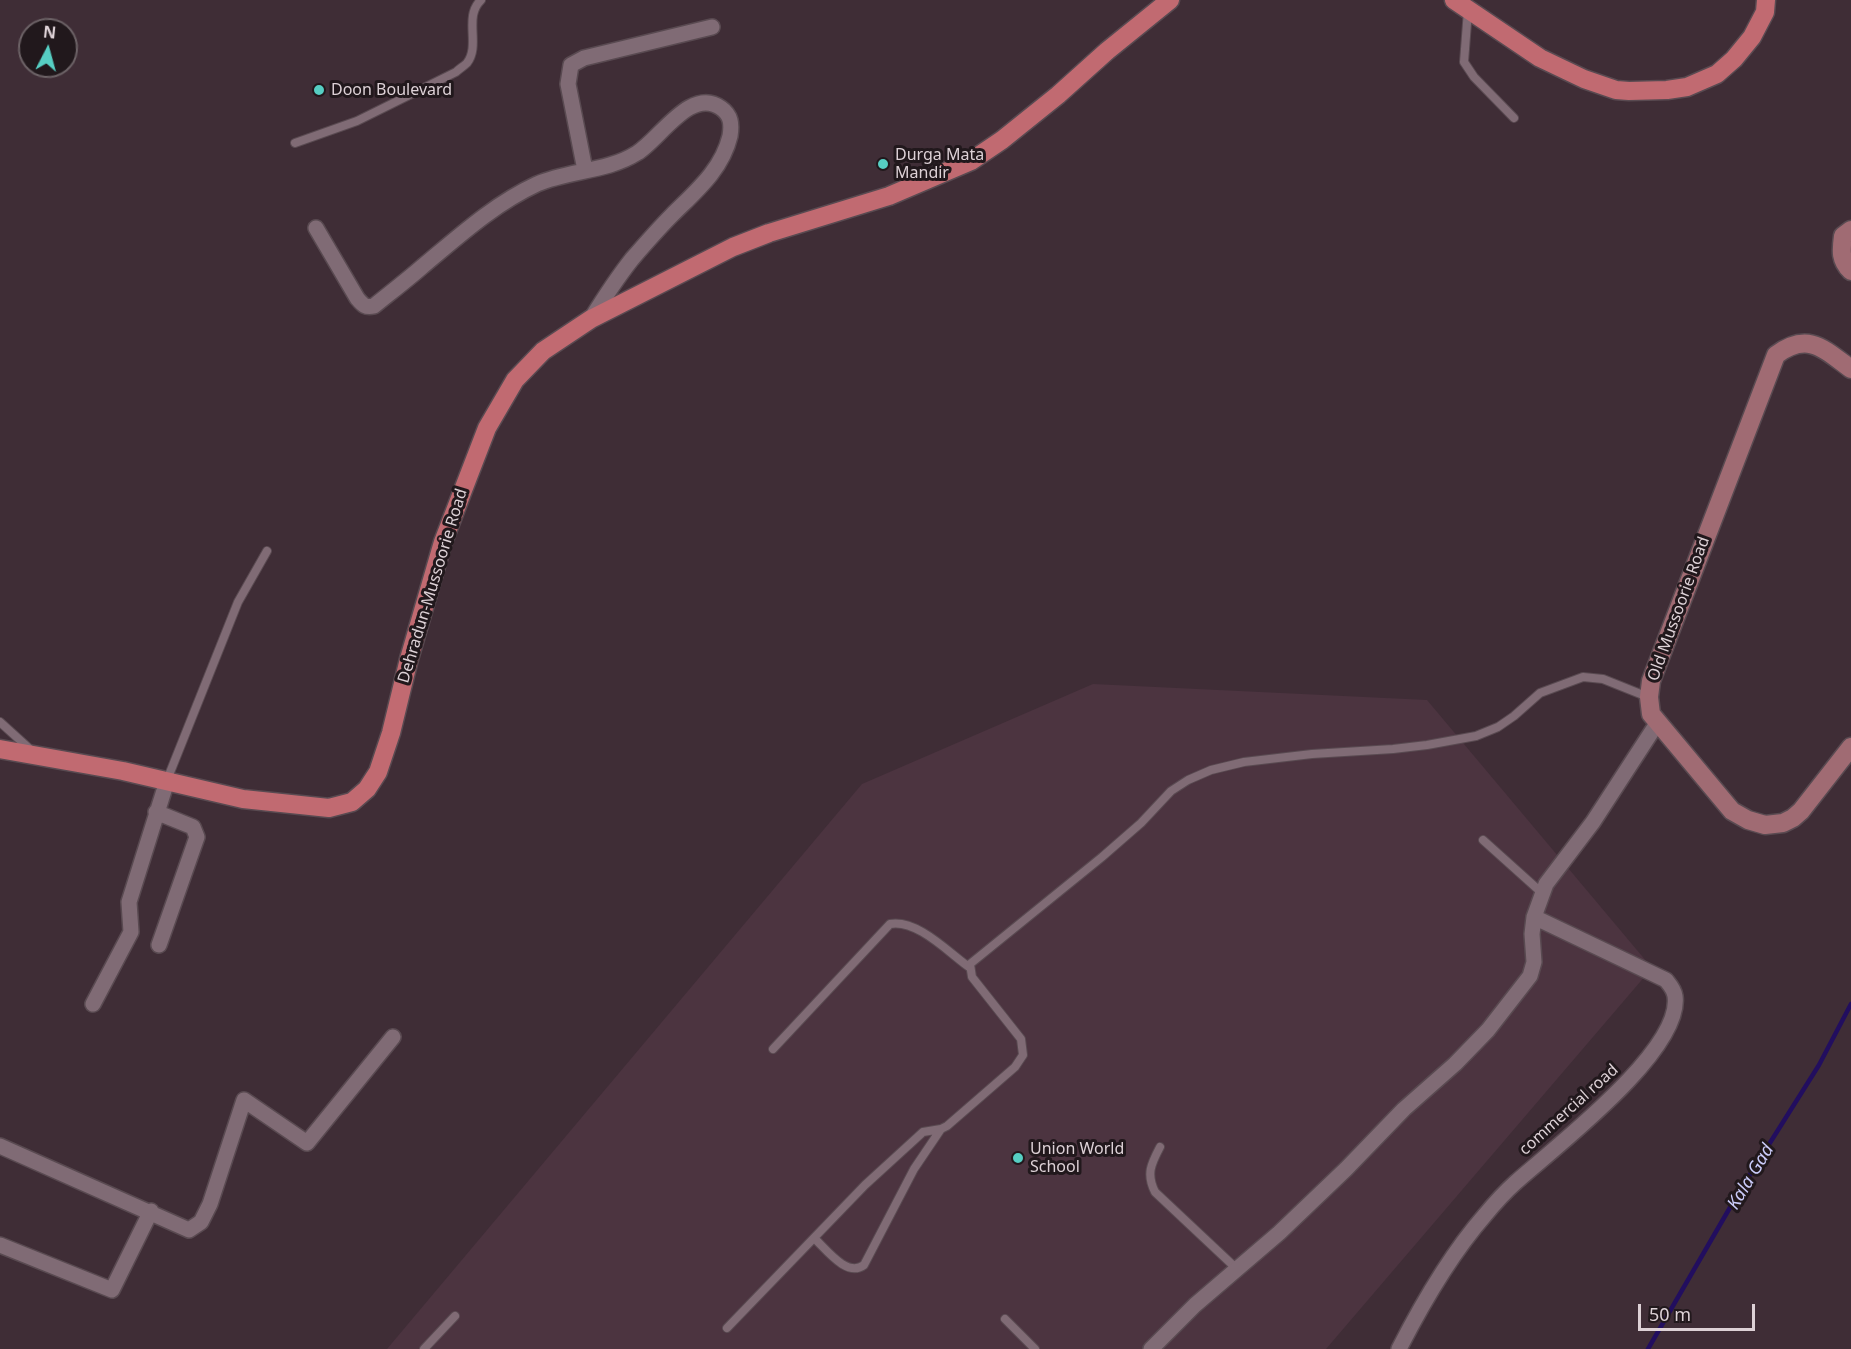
<!DOCTYPE html>
<html>
<head>
<meta charset="utf-8">
<style>
	body { margin:0 }
	#map { position:relative; width:1851px; height:1349px; overflow:hidden; background:#3f2d36; font-family:"Noto Sans",sans-serif }
	canvas { display:block }
	.north { position:absolute; left:18px; top:18px; width:60px; height:60px; box-sizing:border-box; background:#21181c; border:2px solid #6c6266; border-radius:50%; rotate:6deg; font-size:16px; font-weight:700; line-height:24px; text-align:center; color:#ddd1d6 }
	.north::after { content:''; display:block; margin:auto; width:21px; height:27px; background:#56cec3; clip-path:polygon(50% 0,100% 100%,50% 72%,0 100%) }
	.scale { position:absolute; left:1638px; top:1304px; width:117px; height:27px; box-sizing:border-box; border:3px solid #ddd1d6; border-top:0; padding-left:8px; font-size:18px; line-height:21px; white-space:nowrap; color:#ddd1d6; -webkit-text-stroke:4px #21181c; paint-order:stroke }
</style>
</head>
<body>
<div id="map">
<canvas width="1851" height="1349"></canvas>
<div class="north">N</div>
<div class="scale">50 m</div>
</div>
<script>
const ctx = document.querySelector('canvas').getContext('2d');
ctx.lineJoin = 'round';
function fill(path, color) {
  ctx.fillStyle = color;
  ctx.fill(path, 'evenodd');
}
function strokePath(path, color, width, dash) {
  ctx.strokeStyle = color;
  ctx.lineWidth = width;
  ctx.lineCap = dash ? 'butt' : 'round';
  ctx.setLineDash(dash || []);
  ctx.stroke(path);
}
function label(font, color, halo, rows, align = 'center') {
  ctx.font = font + ' "Noto Sans",sans-serif';
  ctx.lineWidth = 6;
  ctx.setLineDash([]);
  ctx.textBaseline = 'middle';
  ctx.strokeStyle = halo;
  ctx.fillStyle = color;
  for (const [text, x, y, turn = 0] of rows) {
    ctx.save();
    ctx.translate(x, y);
    ctx.rotate((+turn || 0) * Math.PI / 180);
    ctx.textAlign = isNaN(turn) ? turn : align;
    if (halo) ctx.strokeText(text, 0, 0);
    ctx.fillText(text, 0, 0);
    ctx.restore();
  }
}
const built = new Path2D(`
	M1093 684 1427 700 1652 968 1326 1349H387L862 784Z`);
const stream = new Path2D(`
	M1648 1349 1739 1192 1819 1065 1851 1004`);
const lane = new Path2D(`
	M1468 10 1464 62 1474 77 1514 118
	M295 143 357 121 456 72C459 69 464 66 467 63 481 45 463 17 481 0
	M0 722 32 751
	M167 780 238 602 267 551
	M1483 840 1542 893
	M773 1049 890 924C917 919 948 952 969 967
	M1160 1147C1151 1164 1146 1174 1155 1192L1238 1270
	M814 1238C826 1249 847 1278 864 1265L914 1169 941 1129
	M1005 1319 1035 1349
	M727 1328 865 1185 923 1132 941 1129 947 1126 1015 1067 1023 1055 1021 1039 972 977 970 964 1102 857 1141 823 1171 791 1188 780 1211 770 1244 762 1312 754 1393 749 1427 745 1476 736 1498 727 1514 716 1540 693 1583 677 1603 679 1648 697
	M424 1349 455 1316`);
const street = new Path2D(`
	M585 170 568 84 571 65 584 58 712 27
	M316 228 357 298C363 305 365 308 374 306 390 293 407 280 423 266 459 236 494 204 537 184 569 170 607 172 637 153 660 139 691 86 721 108 731 115 732 124 730 136 722 170 695 192 672 215 658 229 645 244 632 259 617 278 604 298 591 319
	M156 812 193 827 197 837 159 945
	M93 1004 131 932 129 902 167 781
	M0 1146 189 1230 201 1222 210 1204 244 1100 307 1143 393 1037
	M0 1245 112 1290 151 1211
	M1151 1349 1195 1305 1279 1233 1346 1169 1404 1109 1455 1064 1488 1030 1530 976 1534 962 1532 934 1534 917 1546 884 1593 822 1658 722
	M1399 1349C1423 1302 1450 1255 1485 1215 1494 1204 1505 1192 1516 1182 1554 1148 1683 1050 1675 996 1674 989 1670 985 1666 980L1534 917`);
const secondary = new Path2D(`
	M1851 230 1843 236C1841 251 1840 260 1851 271
	M1851 369C1824 349 1808 331 1776 355L1651 681 1649 697 1651 714 1732 811 1748 820 1765 825 1783 823 1793 818 1801 811 1851 747`);
const primary = new Path2D(`
	M1454 0 1540 58 1584 79 1616 90 1629 91 1667 90 1687 87 1717 74 1734 59 1752 37 1765 12 1766 0
	M0 749 123 771 243 799 329 808 352 802 367 789 378 772 391 733 409 659 443 542 487 428 515 380 543 351 591 319 733 247 769 233 889 196 971 161 1002 140 1058 95 1107 51 1170 0`);
const markers = [
	[319,90,6,"#56cec3"],
	[883,164,6,"#56cec3"],
	[1018,1158,6,"#56cec3"]
];
const poiNames = [
	["Doon Boulevard",331,90],
	["Durga Mata",895,155],
	["Mandir",895,173],
	["Union World",1030,1149],
	["School",1030,1167]
];
const streetNames = [
	["Dehradun-Mussoorie Road",433,586,-73],
	["Old Mussoorie Road",1679,609,-70],
	["commercial road",1569,1110,-42]
];
const waterNames = [
	["Kala Gad",1751,1177,-59]
];
fill(built, '#4c3440');
strokePath(stream, '#220e5f', 4.5);
strokePath(lane, '#594a51', 10);
strokePath(street, '#594a51', 18);
strokePath(secondary, '#594a51', 21);
strokePath(primary, '#594a51', 21);
strokePath(lane, '#806b75', 8);
strokePath(street, '#806b75', 15);
strokePath(secondary, '#a06b73', 18);
strokePath(primary, '#c16a71', 18);
for (const [x, y, r, color] of markers) {
  const dot = new Path2D();
  dot.arc(x, y, r, 0, 2 * Math.PI);
  ctx.fillStyle = color;
  ctx.fill(dot);
  strokePath(dot, '#21181c', 2);
}
label('16px', '#ddd1d6', '#21181c', poiNames, 'left');
label('16px', '#ddd1d6', '#21181c', streetNames);
label('italic 18px', '#cacbf9', '#21181c', waterNames);
</script>
</body>
</html>
